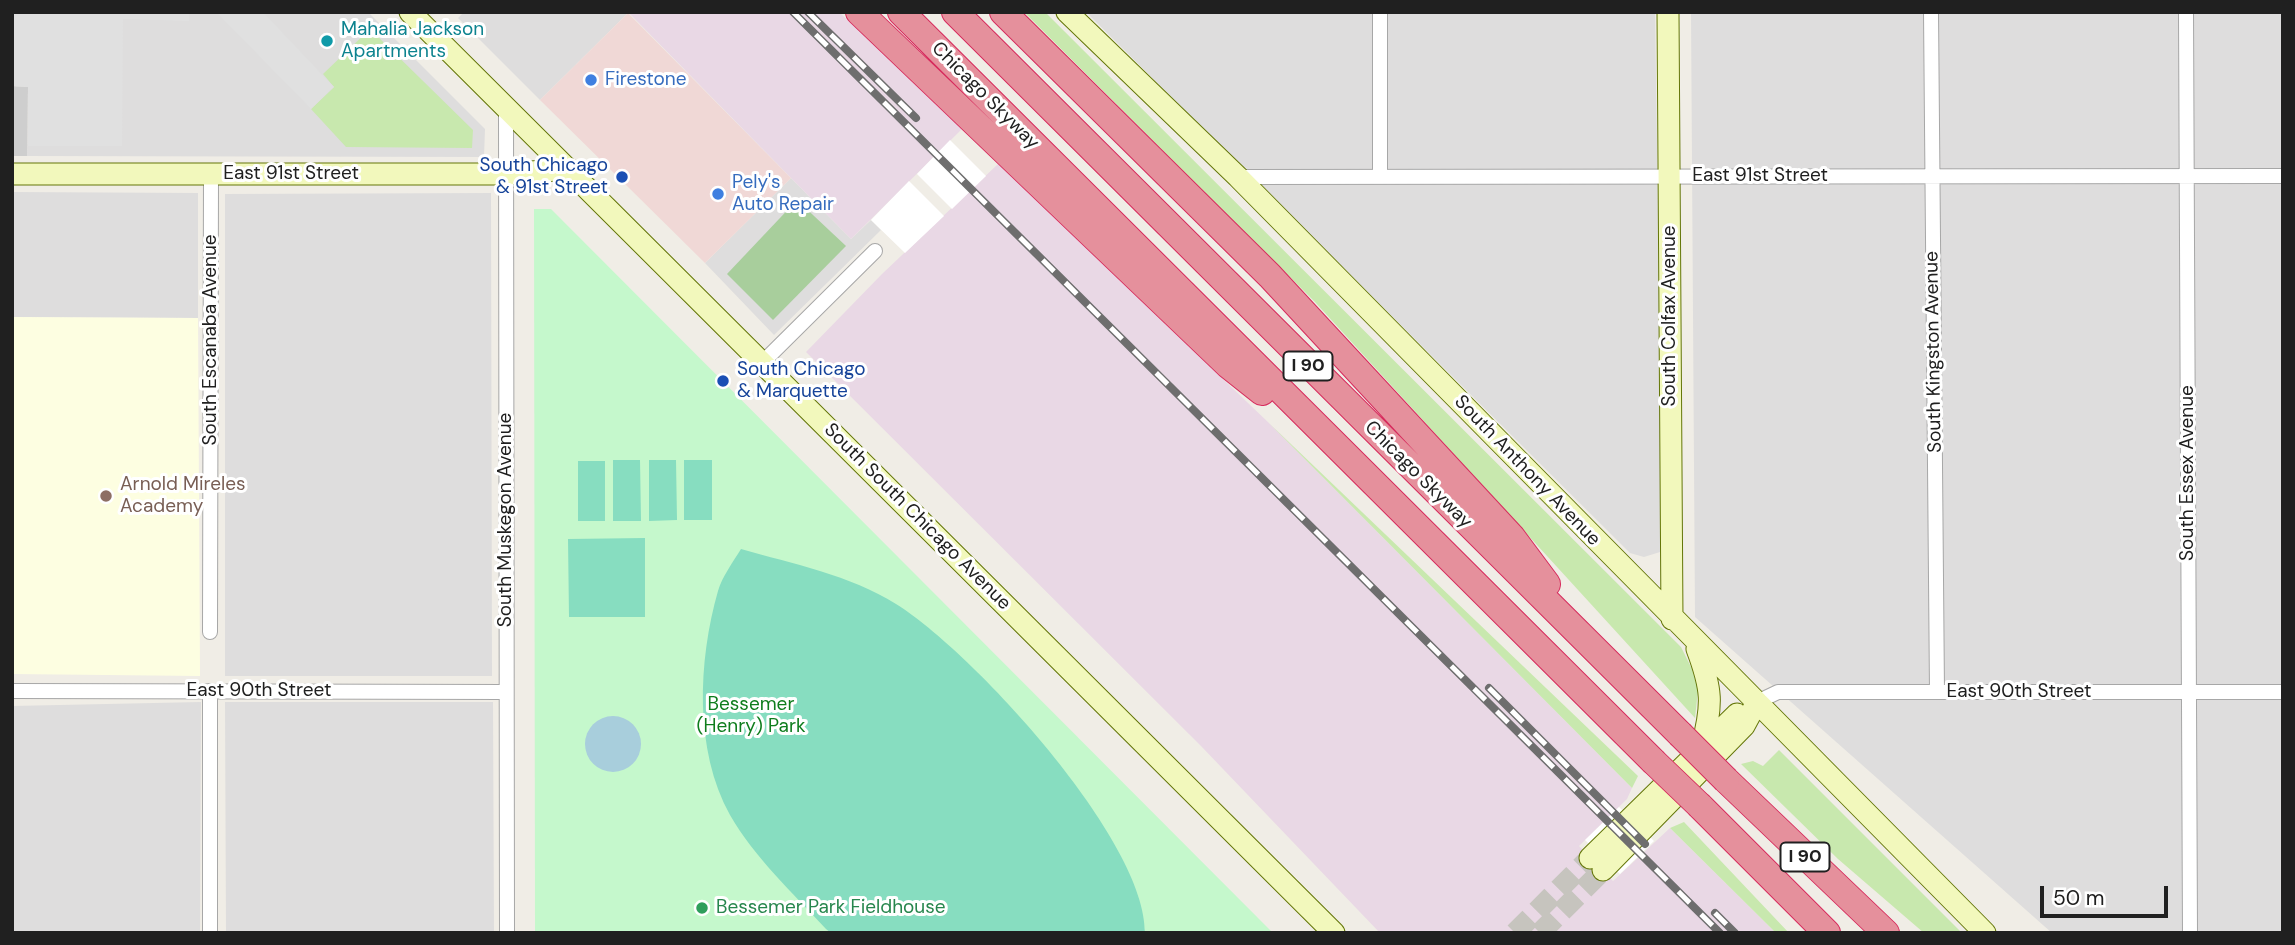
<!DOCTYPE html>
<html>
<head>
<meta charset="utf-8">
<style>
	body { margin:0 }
	#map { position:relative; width:2295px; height:945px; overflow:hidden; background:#f0ede6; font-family:"DM Sans",sans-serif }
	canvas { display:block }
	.frame { position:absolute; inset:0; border:14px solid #202020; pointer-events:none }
	.scale { position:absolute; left:2040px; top:886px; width:128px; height:32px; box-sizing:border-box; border:4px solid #202020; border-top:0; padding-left:9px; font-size:21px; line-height:24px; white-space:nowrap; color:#202020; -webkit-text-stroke:5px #fff; paint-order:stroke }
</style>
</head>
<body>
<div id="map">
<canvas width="2295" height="945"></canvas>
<div class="frame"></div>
<div class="scale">50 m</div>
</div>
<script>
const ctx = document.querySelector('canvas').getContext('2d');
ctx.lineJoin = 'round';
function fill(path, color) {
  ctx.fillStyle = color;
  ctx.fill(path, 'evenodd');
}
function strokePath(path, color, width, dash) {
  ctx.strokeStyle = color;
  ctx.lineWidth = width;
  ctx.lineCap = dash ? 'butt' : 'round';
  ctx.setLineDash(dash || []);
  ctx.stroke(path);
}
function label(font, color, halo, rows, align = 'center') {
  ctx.font = font + ' "DM Sans",sans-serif';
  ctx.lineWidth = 6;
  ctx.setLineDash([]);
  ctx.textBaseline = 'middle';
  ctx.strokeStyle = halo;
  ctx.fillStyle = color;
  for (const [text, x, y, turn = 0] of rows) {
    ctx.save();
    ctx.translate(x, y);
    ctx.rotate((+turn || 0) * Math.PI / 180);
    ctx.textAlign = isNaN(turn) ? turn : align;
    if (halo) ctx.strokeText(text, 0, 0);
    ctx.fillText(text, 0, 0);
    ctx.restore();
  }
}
const residential = new Path2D(`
	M12 12H368L485 129 484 157 27 156 28 87 12 86Z
	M464 12 628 13 540 100 458 18Z
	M1086 12H1655L1663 539 1660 552 1644 557 1630 553Z
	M1691 12H2283V933H2052L1695 617Z
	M791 178 851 239 871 220 881 230 774 335 705 263Z
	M12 192 198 193V318L12 317Z
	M491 193 492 676H225V194Z
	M201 702 200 933H12V706Z
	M225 702H493L494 933H226Z`);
const commercial = new Path2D(`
	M628 13 791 178 705 263 540 100Z`);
const industrial = new Path2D(`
	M628 12H839L962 129 851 239Z
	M998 164 1270 424 1632 788 1627 799 1579 846 1613 881 1670 828 1776 933H1380L1201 746 806 352 882 274Z`);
const education = new Path2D(`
	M12 317 198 318 200 676 12 674Z`);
const religious = new Path2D(`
	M12 86 28 87 27 156H12Z`);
const grass = new Path2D(`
	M1024 12H1045L1681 647 1692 669 1698 690 1695 718 1315 302Z
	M370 29 473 130 472 148 346 147 311 109 334 87 323 74Z
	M1270 424 1638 776 1632 788Z
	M1779 750 1962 933H1924L1838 859 1741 764 1753 761 1763 766Z
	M1684 822 1789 933H1776L1670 828Z`);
const forest = new Path2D(`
	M797 200 846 246 773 320 727 274Z`);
const park = new Path2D(`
	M534 209H551L1273 933H535Z`);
const pitch = new Path2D(`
	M613 460H640L641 521H613Z
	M649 460H676L677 520 649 521Z
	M684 460H712V520H684Z
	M578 461H605V521H578Z
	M645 538V617H569L568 539Z
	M741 549C793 564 850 575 896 604 972 651 1147 841 1145 933H831L826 929C793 893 754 857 730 815 694 750 698 661 718 591 722 577 733 562 741 549Z`);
const parking = new Path2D(`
	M12 12H189V21L123 19 122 146H28V87L12 86Z
	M216 12H263L334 87 311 109Z`);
const water = new Path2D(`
	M585 744a28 28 0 1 1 56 0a28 28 0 1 1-56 0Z`);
const pier = new Path2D(`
	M950 140 986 176 952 209 917 174Z
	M909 181 944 216 905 253 871 220Z
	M1619 807 1654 841 1620 874 1585 840Z`);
const secondaryTunnel = new Path2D(`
	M1515 933 1590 858
	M1540 933 1603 870`);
const street = new Path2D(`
	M1380 12V177
	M1931 12 1937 692
	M2186 12 2190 933
	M506 107 507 933
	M1238 177 2283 176
	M762 363 875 251
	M210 632 211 174
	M12 691 506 692
	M210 691V933
	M1757 702 1778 692H2283`);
const secondary = new Path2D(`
	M410 12 1334 933
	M1067 12 1238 177 1985 933
	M1668 12 1672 619
	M12 174H506L569 169
	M1697 649C1712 689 1713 704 1702 746
	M1590 858 1737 714
	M1603 870 1744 726 1757 702`);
const highway = new Path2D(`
	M859 12 1228 365 1262 392
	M901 12 1653 761
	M955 12 1680 734
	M1003 12 1270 276 1512 537 1547 584
	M1726 780 1886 933
	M1700 806 1827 933`);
const rail = new Path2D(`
	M793 12 1720 933
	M808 12 916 118
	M1489 688 1645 844
	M1715 913 1735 933`);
const highwayBridge = new Path2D(`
	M1680 734 1726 780
	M1653 761 1700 806`);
const markers = [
	[327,41,7,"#0f9aa8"],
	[591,80,7,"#3f7fe0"],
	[622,177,7,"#1a4fb4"],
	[718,194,7,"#3f7fe0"],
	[723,381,7,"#1a4fb4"],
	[106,496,7,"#8d6e63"],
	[702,908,7,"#2e9e5b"]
];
const shields = [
	[1308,366,49],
	[1805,857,49]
];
const shieldNames = [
	["I 90",1308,366],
	["I 90",1805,857]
];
const cultureNames = [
	["Mahalia Jackson",341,30],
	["Apartments",341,52]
];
const shopNames = [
	["Firestone",605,80],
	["Pely's",732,183],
	["Auto Repair",732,205]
];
const streetNames = [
	["Chicago Skyway",985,96,45],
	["East 91st Street",291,174],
	["East 91st Street",1760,176],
	["South Colfax Avenue",1670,316,-90],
	["South Escanaba Avenue",211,340,-90],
	["South Kingston Avenue",1934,352,-91],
	["South Anthony Avenue",1527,471,46],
	["South Essex Avenue",2188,473,-90],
	["Chicago Skyway",1418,475,45],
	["South South Chicago Avenue",917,517,45],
	["South Muskegon Avenue",506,520,-90],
	["East 90th Street",259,691],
	["East 90th Street",2019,692]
];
const transitNames = [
	["South Chicago",608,166],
	["& 91st Street",608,188],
	["South Chicago",737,370,"left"],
	["& Marquette",737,392,"left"]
];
const educationNames = [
	["Arnold Mireles",120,485],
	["Academy",120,507]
];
const parkNames = [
	["Bessemer",751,705],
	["(Henry) Park",751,727]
];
const leisureNames = [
	["Bessemer Park Fieldhouse",716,908]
];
fill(residential, '#dedddd');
fill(commercial, '#f0d8d6');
fill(industrial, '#e9d8e5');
fill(education, '#fdfee1');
fill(religious, '#cecece');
fill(grass, '#c8e8ae');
fill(forest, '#a8ce9c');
fill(park, '#c5f8cc');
fill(pitch, '#87ddc0');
fill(parking, '#e0e0e0');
fill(water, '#a8cedc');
fill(pier, '#fff');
strokePath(secondaryTunnel, '#c6c4be', 21, [21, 10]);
strokePath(street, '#a7a7a7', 16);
strokePath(secondary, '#647608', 23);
strokePath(highway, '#d72b5d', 28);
strokePath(street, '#fff', 14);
strokePath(secondary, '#f2f8bc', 21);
strokePath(highway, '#e5909c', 26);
strokePath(rail, '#6e6e6e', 8);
strokePath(rail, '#fff', 5, [16]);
strokePath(highwayBridge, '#d72b5d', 28, []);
strokePath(highwayBridge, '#e5909c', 26);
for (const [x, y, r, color] of markers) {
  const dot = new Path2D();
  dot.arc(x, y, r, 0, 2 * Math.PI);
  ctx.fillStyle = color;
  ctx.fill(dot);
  strokePath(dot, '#fff', 2.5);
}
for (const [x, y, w] of shields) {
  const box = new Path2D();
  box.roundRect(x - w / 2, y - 14.5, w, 29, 5);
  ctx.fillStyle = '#fff';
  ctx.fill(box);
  strokePath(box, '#202020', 2);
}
label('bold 18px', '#202020', null, shieldNames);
label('19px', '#0d838f', '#fff', cultureNames, 'left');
label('19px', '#366cbe', '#fff', shopNames, 'left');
label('19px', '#202020', '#fff', streetNames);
label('19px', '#164399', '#fff', transitNames, 'right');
label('19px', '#785e54', '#fff', educationNames, 'left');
label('19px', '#0f7d1d', '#fff', parkNames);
label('19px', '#27864d', '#fff', leisureNames, 'left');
</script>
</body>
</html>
